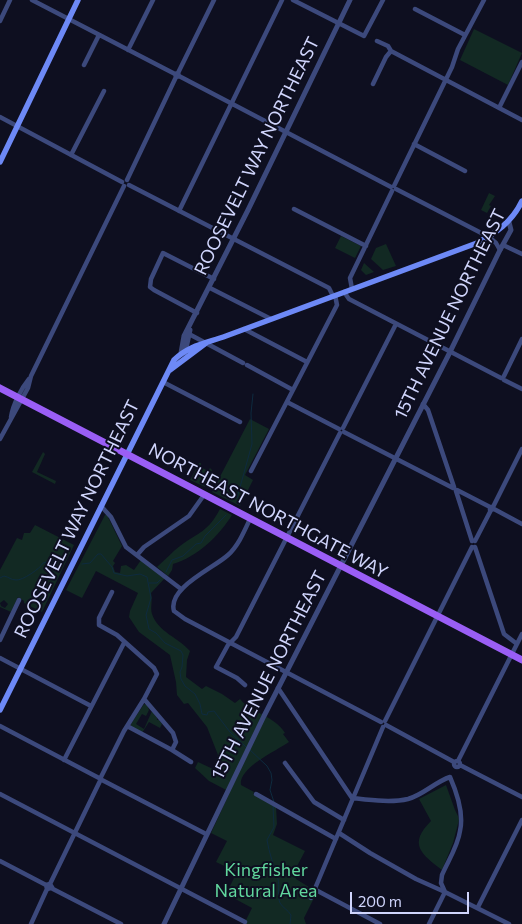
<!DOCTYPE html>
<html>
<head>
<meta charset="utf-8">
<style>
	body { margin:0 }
	#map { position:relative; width:522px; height:924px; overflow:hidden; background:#0e0f20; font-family:Commissioner,sans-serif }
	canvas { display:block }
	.scale { position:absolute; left:350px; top:892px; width:119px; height:22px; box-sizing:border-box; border:2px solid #d0d5fc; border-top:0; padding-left:6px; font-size:15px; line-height:18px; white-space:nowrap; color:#d0d5fc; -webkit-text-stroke:4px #0e0f20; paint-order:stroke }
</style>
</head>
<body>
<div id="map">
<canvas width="522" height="924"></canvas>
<div class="scale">200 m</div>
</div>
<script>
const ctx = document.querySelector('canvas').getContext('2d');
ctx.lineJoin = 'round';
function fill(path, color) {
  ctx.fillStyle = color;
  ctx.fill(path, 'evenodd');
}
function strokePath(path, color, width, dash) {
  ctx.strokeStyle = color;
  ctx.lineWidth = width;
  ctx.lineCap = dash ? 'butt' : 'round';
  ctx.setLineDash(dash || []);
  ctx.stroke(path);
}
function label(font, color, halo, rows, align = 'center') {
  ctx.font = font + ' Commissioner,sans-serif';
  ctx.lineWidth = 4;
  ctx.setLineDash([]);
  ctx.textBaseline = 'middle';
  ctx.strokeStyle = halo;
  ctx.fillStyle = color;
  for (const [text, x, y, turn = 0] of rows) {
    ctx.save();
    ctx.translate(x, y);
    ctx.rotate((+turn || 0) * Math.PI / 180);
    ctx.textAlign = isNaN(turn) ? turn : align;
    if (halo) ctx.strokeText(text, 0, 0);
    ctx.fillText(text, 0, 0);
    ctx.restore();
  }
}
const green = new Path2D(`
	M474 29 522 53 508 85 460 60Z
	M489 193 495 196 489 205 491 206 487 213 481 210Z
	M341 236 361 246 355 258 335 248Z
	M386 244 396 266 383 270 371 259 376 248Z
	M364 263 374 272 366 275 361 270Z
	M250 419 269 429 245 475 253 480 240 506 212 492Z
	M43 452 45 454 37 472 56 481 55 484 32 472Z
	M199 463H201V467L208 471 210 468 212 470 205 487 190 480Z
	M220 509 232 515C219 536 197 557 173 564L172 570 168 576 157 567C165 560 172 552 180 546 199 532 208 532 220 509Z
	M105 515H107L122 546 113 561 115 563 113 566 115 572 120 573 121 566 126 565 134 570 141 560 165 578 151 593C153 600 150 607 152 614 158 632 179 638 190 651L187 660 186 677 202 689 206 686 222 694 235 703 240 699C252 714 274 715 285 733L283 734 289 742C276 751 238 768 241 785L254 792 253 794 276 806 277 824 273 835 305 851 294 872 296 879 317 892 304 918 306 924H244L252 908 226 894 237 872 216 862 227 841 211 833 230 792 209 781 195 768 198 762 213 769 218 755 207 727 188 703 184 704 177 695 176 682 170 655 139 632 129 617 130 611 138 593 96 571 82 598 66 590Z
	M35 525 74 545 42 612 24 603V601L18 597 11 612 0 607V603L1 606 5 608 8 604 4 600 0 603V570L17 538 22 540 24 533H30Z
	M144 704 147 705 149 710 146 716 142 714 136 724 144 729 152 711 157 718V720H159L162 724 160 728 149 722 142 733 131 726V724Z
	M446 785 455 810 458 816 459 820 453 843 442 870C421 854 408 844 431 821L419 799Z`);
const stream = new Path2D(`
	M237 498 252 444 251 413 253 394
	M82 564 90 563 98 554H101L112 567 114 573 127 576 140 574 147 577 151 598 146 615 149 629 156 633 165 643 181 651 183 655 182 667 180 672 181 679 185 686 195 694 200 704 202 714 207 715 208 712 214 711 230 732 246 747
	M166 572 172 560 183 556 196 544 201 543 205 536 226 515
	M0 578 4 576C9 577 11 580 16 580 22 581 41 568 43 563L55 560
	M149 583H157L160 580
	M249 749 267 766 271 773 272 780 270 790 274 802
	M273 806 274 827 267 840C269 853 274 866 278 879 280 886 277 896 280 903 282 907 288 910 291 915L290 924`);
const minor = new Path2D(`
	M32 0 175 74
	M293 0 364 36 383 0
	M415 9 465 35
	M0 21 10 0
	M377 41 388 46 391 51 522 120
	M128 50 153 0
	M84 65 99 35
	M178 73 214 0
	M179 76 176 77 175 74 178 73 179 76 391 187
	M373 84 386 57 391 51
	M499 108 522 62
	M0 117 122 182
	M414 144 465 171
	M71 155 104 91
	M127 180 176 77
	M129 185 329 288 333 296
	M394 186 452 67 458 49 484 0
	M396 189 489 237 496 243 500 250
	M294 209 366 246
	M179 211 282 0
	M503 245 522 254
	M210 288 271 319
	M352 289 350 278 392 191
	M344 292 349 299 501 378
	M197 313 154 290 150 287 151 279 163 253 214 279
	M244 329 307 362
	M189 334 243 363
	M247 365 293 390
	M504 376 522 339
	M504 380 522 389
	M163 382 240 422
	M287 402 339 429
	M423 404 428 410 454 487
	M11 417C13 404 21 389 29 379
	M343 428 396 324
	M344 432 453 488
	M0 439 28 388 31 376 124 186
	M251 471 337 305 335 295
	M457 490 490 507
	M456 491 472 541
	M101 506 111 517 126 547 181 589
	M493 507 522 449
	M494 509 490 510V507H493L494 509 522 524
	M250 519C244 532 238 546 228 555 214 568 167 588 174 611L185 619 381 722
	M475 541 491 510
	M475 547 504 634 517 644
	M137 555 144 547 189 516 204 495
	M0 640 19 600
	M0 658 91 706
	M245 685 237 678 216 667 228 645 236 637 340 433
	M278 688 352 798C370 800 391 803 408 799 423 795 435 782 450 777
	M144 699 173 733 176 742 172 750
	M385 721 472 547
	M386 725 454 762
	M0 726 99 778
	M127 726 172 750 191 762
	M64 760 124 643
	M454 764a3 3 0 1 1 6 0a3 3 0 1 1-6 0Z
	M458 761 522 634
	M285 763 314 802 344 820
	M460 765 522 797
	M101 777 124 731 144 699 157 674 154 668 117 635 99 625V618L112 592
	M102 780 206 834
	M0 794 245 922
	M256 794 336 839
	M339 833 370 853 416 879 445 892 509 924
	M0 861 46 885
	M50 884 100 781
	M51 888 47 889 46 885 50 884 53 889 121 924
	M314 889 380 924
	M311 898 383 727
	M478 907 522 820
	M31 924 47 889
	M429 924 445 892 441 883 442 875C448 861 458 846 460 831 464 814 457 793 450 777`);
const tertiary = new Path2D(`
	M181 353 184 336 248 210 350 0
	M185 353 190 330
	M164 924 264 716 448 356 500 250 511 230 509 222`);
const secondary = new Path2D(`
	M0 162 78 0
	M170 370 206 343
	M0 710 174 360C189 345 207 343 226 336L477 243C496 233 512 222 522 201`);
const primary = new Path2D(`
	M0 388 522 660`);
const streetNames = [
	["ROOSEVELT WAY NORTHEAST",257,156,-64],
	["15TH AVENUE NORTHEAST",450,314,-64],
	["NORTHEAST NORTHGATE WAY",268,511,28],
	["ROOSEVELT WAY NORTHEAST",77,519,-64],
	["15TH AVENUE NORTHEAST",269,675,-63]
];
const parkNames = [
	["Kingfisher",266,870],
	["Natural Area",266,891]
];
fill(green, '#122923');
strokePath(stream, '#0e2b3f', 1);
strokePath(minor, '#3c497c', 4.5);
strokePath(tertiary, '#3c497c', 5);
strokePath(secondary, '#6d89f6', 5.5);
strokePath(primary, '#9a5ef5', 7);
label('18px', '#d0d5fc', '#0e0f20', streetNames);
label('18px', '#61d79e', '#0e0f20', parkNames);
</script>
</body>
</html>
